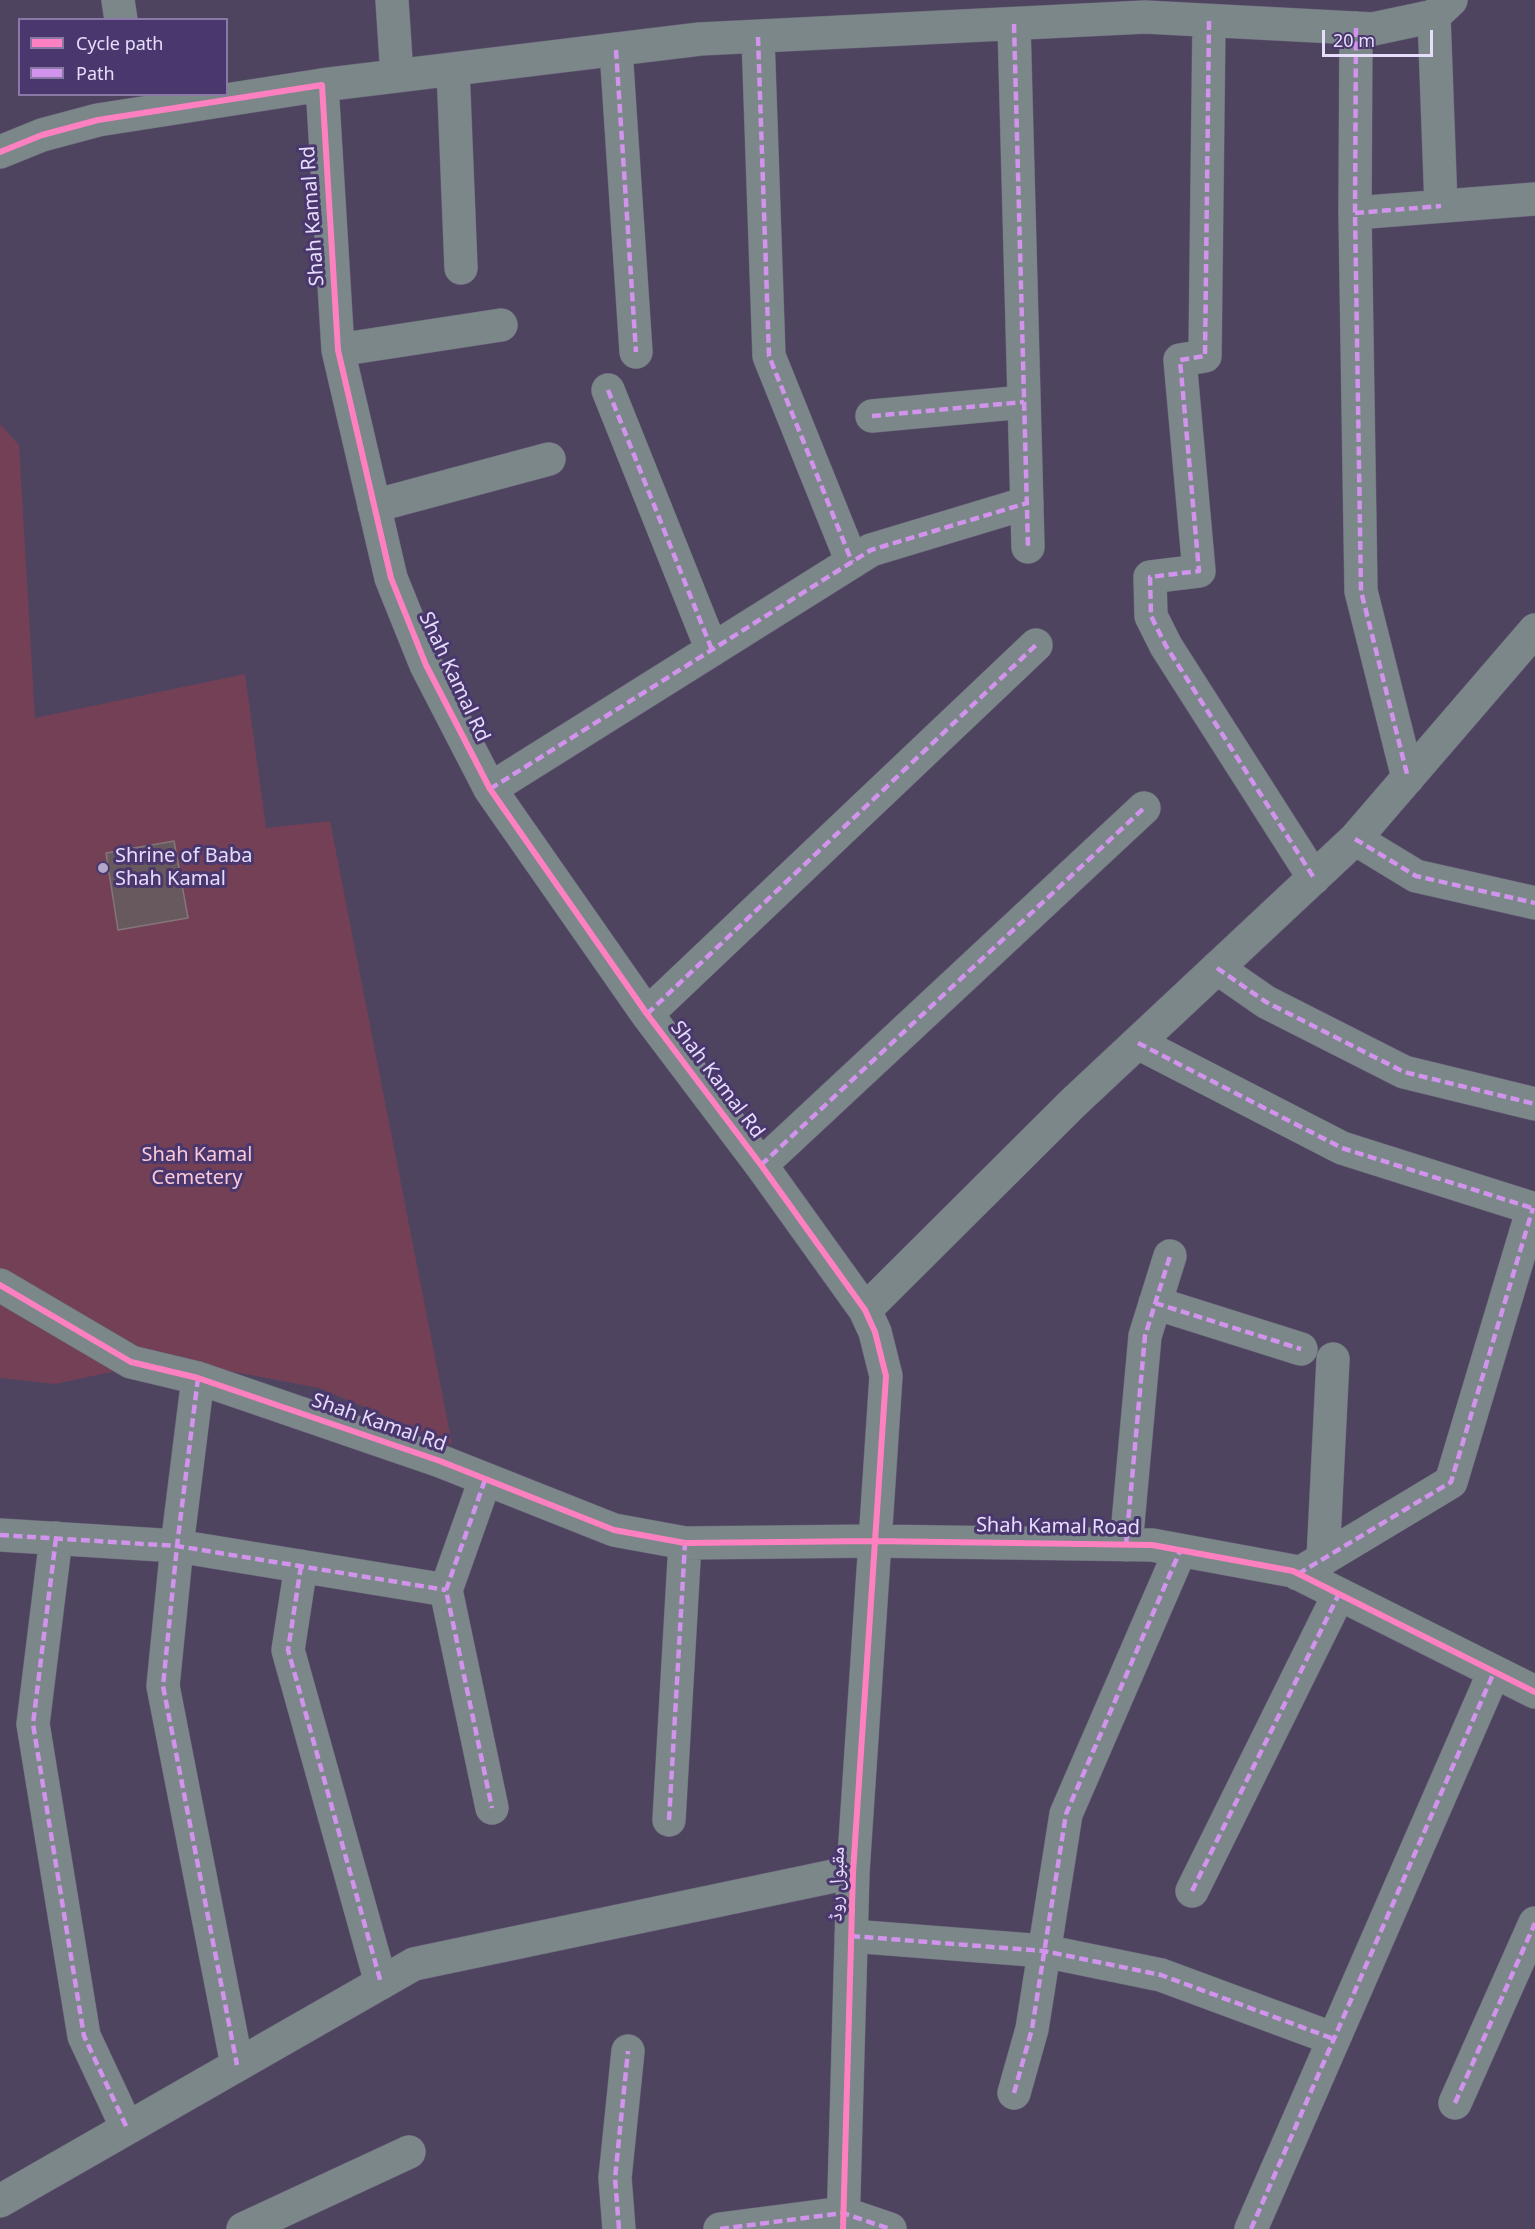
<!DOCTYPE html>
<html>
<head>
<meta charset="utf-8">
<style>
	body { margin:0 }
	#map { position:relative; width:1535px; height:2229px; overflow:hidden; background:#4e4460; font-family:"Noto Sans",sans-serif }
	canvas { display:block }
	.legend { position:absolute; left:18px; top:18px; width:210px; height:78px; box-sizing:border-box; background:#4a376d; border:2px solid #8879a7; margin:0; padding:8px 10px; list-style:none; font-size:18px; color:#e6ddfd }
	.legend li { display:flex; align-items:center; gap:12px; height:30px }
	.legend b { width:30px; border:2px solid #8879a7 }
	.scale { position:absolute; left:1322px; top:30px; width:111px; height:27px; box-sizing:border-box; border:3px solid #e6ddfd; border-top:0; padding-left:8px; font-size:18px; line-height:21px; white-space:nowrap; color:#e6ddfd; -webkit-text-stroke:4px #4a376d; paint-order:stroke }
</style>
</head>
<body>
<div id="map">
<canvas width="1535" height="2229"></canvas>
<ul class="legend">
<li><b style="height:8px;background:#ff80c0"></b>Cycle path</li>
<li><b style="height:8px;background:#d193ec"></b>Path</li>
</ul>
<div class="scale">20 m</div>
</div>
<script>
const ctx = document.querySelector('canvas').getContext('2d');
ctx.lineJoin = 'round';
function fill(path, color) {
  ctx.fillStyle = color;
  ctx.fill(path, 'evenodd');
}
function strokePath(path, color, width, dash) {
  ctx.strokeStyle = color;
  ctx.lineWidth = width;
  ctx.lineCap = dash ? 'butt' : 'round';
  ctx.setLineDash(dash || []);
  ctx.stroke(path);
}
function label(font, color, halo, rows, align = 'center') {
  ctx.font = font + ' "Noto Sans","Noto Naskh Arabic",sans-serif';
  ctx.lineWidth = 6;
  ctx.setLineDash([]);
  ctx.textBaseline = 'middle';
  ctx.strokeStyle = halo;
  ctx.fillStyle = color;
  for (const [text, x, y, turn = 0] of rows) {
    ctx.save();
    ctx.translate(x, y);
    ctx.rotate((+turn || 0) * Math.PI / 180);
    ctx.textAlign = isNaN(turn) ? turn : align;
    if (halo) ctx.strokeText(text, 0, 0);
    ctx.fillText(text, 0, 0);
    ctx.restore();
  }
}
const green = new Path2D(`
	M0 424 19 445 35 718 245 674 266 828 330 821 452 1444 319 1388 198 1365 163 1361 55 1384 0 1378Z`);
const building = new Path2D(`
	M174 841 188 918 118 930 106 853Z`);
const minor = new Path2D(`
	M118 0 121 20
	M392 0 397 76
	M1434 16 1441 206
	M1209 21 1205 356 1180 360 1199 571 1150 577 1151 616 1166 646 1314 878
	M1014 24 1028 547
	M1356 28 1355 213 1361 591 1408 778
	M758 37 769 356 852 562
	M616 50 636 352
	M453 69 461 268
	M322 85 700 39 1145 17 1373 29 1434 16 1451 0
	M0 152 42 135 98 120 322 85 338 350 391 578 426 665 490 789 647 1014 761 1165 865 1310 875 1332 886 1376 853 1872 843 2229
	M1355 213 1535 199
	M338 350 501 325
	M608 390 712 650
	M872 416 1024 402
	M374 506 549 459
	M490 789 871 550 1027 503
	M1355 839 1416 876 1535 903
	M1217 968 1266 1002 1404 1072 1535 1104
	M647 1014 1036 645
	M1138 1043 1342 1148 1535 1209
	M761 1165 1144 808
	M0 1285 131 1362 198 1378 440 1461 614 1530 685 1543 874 1541 1152 1545 1293 1571 1535 1692
	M1155 1303 1301 1349
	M865 1310 1073 1103 1355 839 1535 630
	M198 1378 177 1546 163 1686 237 2065
	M485 1480 446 1590 492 1808
	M0 1535 177 1546 446 1590
	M56 1538 33 1724 84 2036 127 2128
	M1126 1545 1145 1336 1170 1256
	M1323 1559 1333 1359
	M301 1566 288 1650 381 1983
	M1298 1574 1451 1482 1533 1208
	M669 1820 685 1543
	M1192 1891 1339 1594
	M851 1936 1044 1951 1161 1975 1334 2039
	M1014 2093 1032 2029 1066 1814 1180 1551
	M1455 2103 1535 1923
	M0 2201 414 1964 853 1872
	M243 2229 409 2152
	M619 2229 615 2178 628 2051
	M720 2229 843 2213 890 2229
	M1251 2229 1494 1672`);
const quiet = new Path2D(`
	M1209 21 1205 356 1180 360 1199 571 1150 577 1151 616 1166 646 1314 878
	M1014 24 1028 547
	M1356 28 1355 213 1361 591 1408 778
	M758 37 769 356 852 562
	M616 50 636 352
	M1355 213 1441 206
	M608 390 712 650
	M872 416 1024 402
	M490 789 871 550 1027 503
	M1355 839 1416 876 1535 903
	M1217 968 1266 1002 1404 1072 1535 1104
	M647 1014 1036 645
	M1138 1043 1342 1148 1535 1209
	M761 1165 1144 808
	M1155 1303 1301 1349
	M198 1378 177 1546 163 1686 237 2065
	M485 1480 446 1590 492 1808
	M0 1535 177 1546 446 1590
	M56 1538 33 1724 84 2036 127 2128
	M1126 1545 1145 1336 1170 1256
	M301 1566 288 1650 381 1983
	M1298 1574 1451 1482 1533 1208
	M669 1820 685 1543
	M1192 1891 1339 1594
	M851 1936 1044 1951 1161 1975 1334 2039
	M1014 2093 1032 2029 1066 1814 1180 1551
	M1455 2103 1535 1923
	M619 2229 615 2178 628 2051
	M720 2229 843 2213 890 2229
	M1251 2229 1494 1672`);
const cycleway = new Path2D(`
	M0 152 42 135 98 120 322 85 338 350 391 578 426 665 490 789 647 1014 761 1165 865 1310 875 1332 886 1376 853 1872 843 2229
	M0 1285 131 1362 198 1378 440 1461 614 1530 685 1543 874 1541 1152 1545 1293 1571 1535 1692`);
const markers = [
	[103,868,6,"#b1a7c6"]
];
const streetNames = [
	["Shah Kamal Rd",313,216,-94],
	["Shah Kamal Rd",454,677,65],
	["Shah Kamal Rd",717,1080,53],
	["Shah Kamal Rd",379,1423,19],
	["Shah Kamal Road",1058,1527,1],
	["مقبول روڈ",837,1884,-88]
];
const poiNames = [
	["Shrine of Baba",115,856],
	["Shah Kamal",115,879]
];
const parkNames = [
	["Shah Kamal",197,1155],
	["Cemetery",197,1178]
];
fill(green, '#734056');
fill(building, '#68595e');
strokePath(building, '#847579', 1.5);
strokePath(minor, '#6a627a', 34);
strokePath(minor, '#7b8788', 33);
strokePath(quiet, '#d193ec', 4.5, [9, 4.5]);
strokePath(cycleway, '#ff80c0', 6);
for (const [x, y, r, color] of markers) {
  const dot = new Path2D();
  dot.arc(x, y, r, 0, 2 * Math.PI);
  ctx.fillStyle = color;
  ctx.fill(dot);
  strokePath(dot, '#4a376d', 2);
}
label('20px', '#e6ddfd', '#4a376d', streetNames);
label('20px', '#e6ddfd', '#4a376d', poiNames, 'left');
label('20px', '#fbc9d8', '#4a376d', parkNames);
</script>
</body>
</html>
